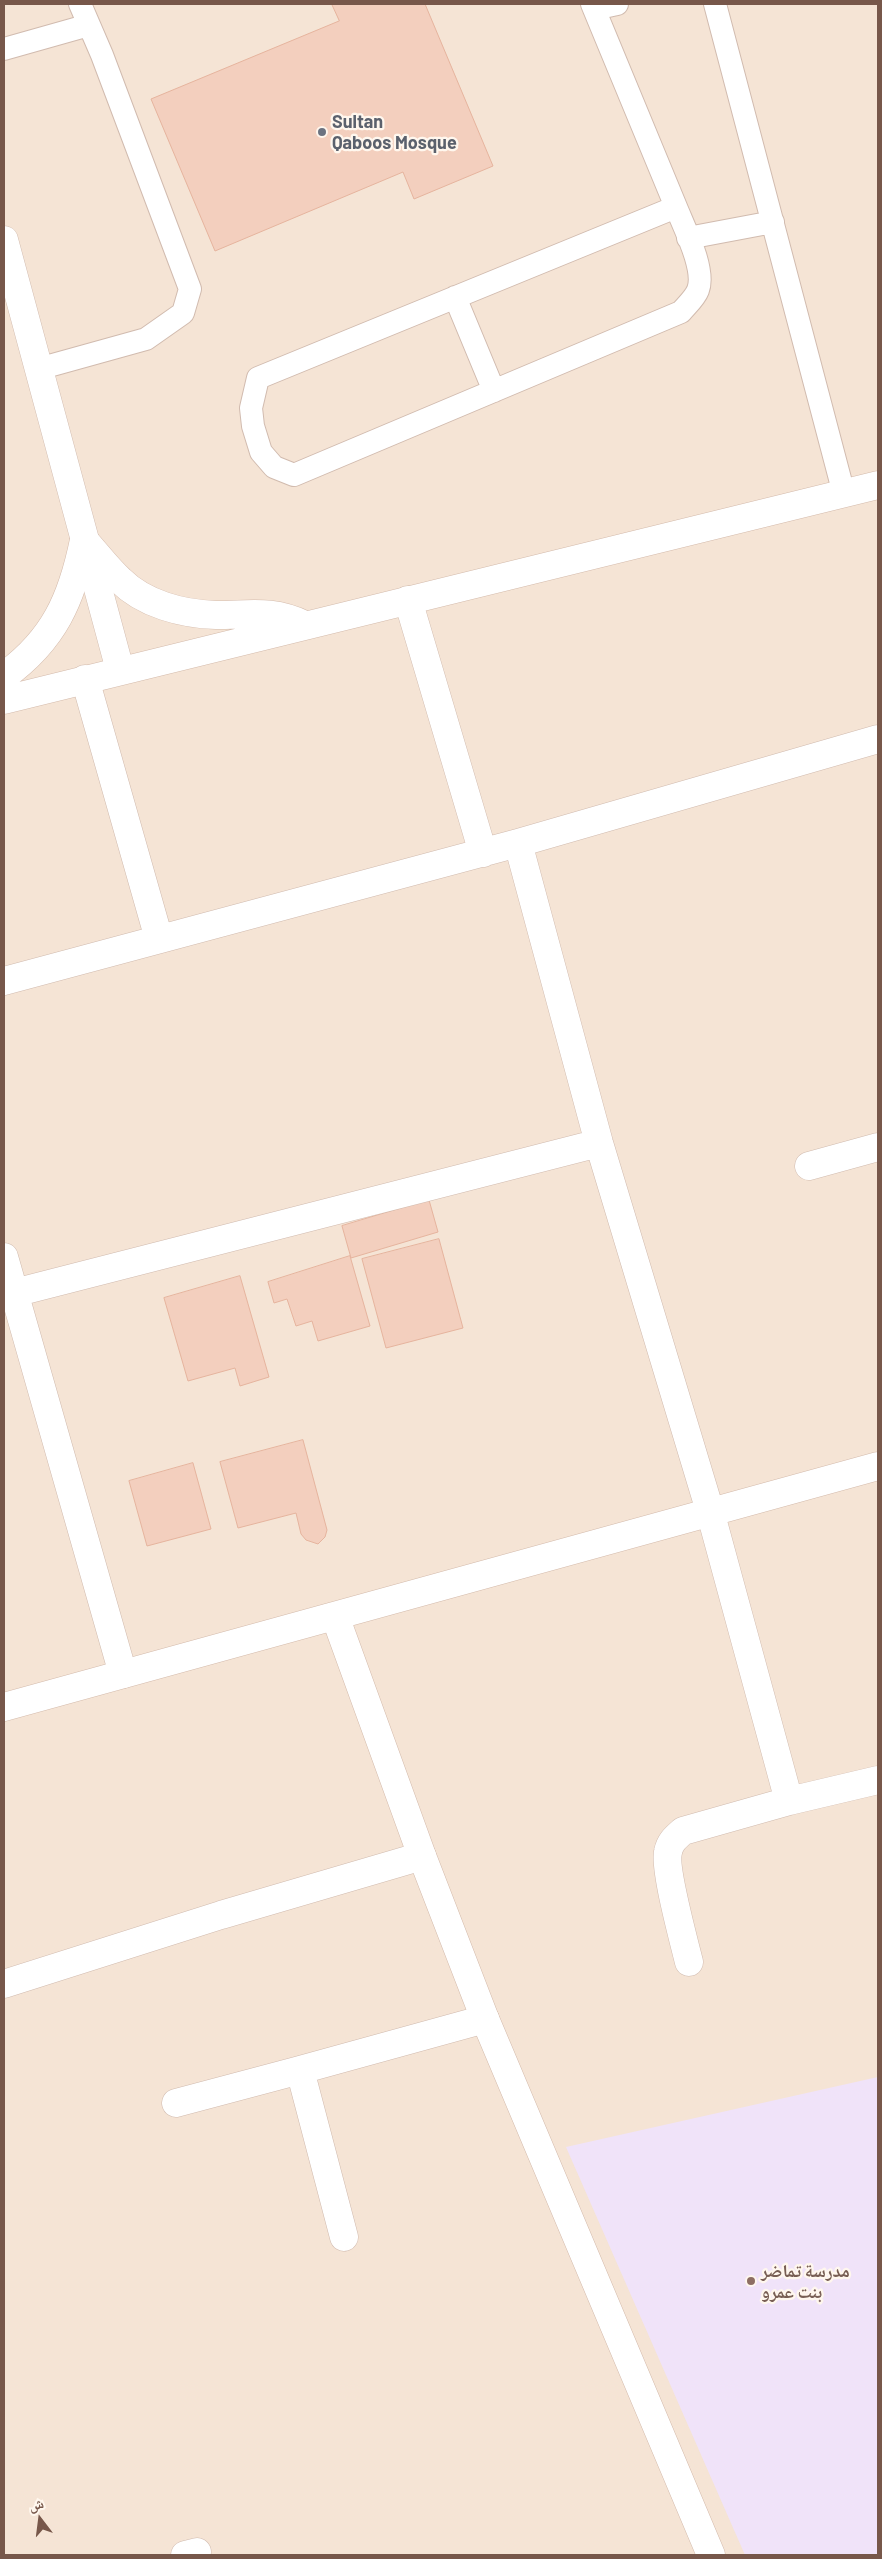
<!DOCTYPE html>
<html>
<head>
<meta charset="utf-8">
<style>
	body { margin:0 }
	#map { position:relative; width:882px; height:2559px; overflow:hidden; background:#fdf3e7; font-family:Barlow,"Noto Naskh Arabic",sans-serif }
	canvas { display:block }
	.frame { position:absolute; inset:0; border:5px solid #77574a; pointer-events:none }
	.north { position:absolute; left:15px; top:2494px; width:50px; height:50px; -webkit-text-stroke:4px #fff7ee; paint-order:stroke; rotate:345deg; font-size:14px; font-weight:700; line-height:20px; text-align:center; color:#77574a }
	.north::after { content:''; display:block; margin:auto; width:18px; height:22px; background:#77574a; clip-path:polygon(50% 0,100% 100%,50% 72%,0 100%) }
</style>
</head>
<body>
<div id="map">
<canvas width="882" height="2559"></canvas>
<div class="frame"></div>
<div class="north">ش</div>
</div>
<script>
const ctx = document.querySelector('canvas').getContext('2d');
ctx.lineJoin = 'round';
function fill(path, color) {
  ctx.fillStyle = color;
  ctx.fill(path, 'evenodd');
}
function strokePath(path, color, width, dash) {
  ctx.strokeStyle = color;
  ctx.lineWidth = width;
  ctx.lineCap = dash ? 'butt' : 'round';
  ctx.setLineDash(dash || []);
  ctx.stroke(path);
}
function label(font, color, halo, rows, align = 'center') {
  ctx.font = font + ' Barlow,"Noto Naskh Arabic",sans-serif';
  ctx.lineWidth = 4.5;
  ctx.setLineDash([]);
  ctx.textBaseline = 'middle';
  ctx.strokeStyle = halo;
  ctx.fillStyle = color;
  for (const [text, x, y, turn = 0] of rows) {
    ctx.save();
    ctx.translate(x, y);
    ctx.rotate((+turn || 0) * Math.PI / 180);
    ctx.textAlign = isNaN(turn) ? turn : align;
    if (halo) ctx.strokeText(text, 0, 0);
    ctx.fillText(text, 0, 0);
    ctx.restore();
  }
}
const residential = new Path2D(`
	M4 4H878V2555H4Z`);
const education = new Path2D(`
	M878 2077V2555H745L566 2147Z`);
const building = new Path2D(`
	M332 4H425L493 166 414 199 403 172 215 251 151 99 339 21Z
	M429 1200 438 1232 351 1258 342 1226Z
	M439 1239 463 1328 386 1348 362 1259Z
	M350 1256 370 1326 318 1341 312 1321 296 1326 287 1299 274 1303 268 1282Z
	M240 1276 269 1377 240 1386 235 1368 188 1381 164 1298Z
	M303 1440 327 1530 325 1537 318 1544 306 1540 301 1534 296 1513 238 1528 220 1462Z
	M193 1463 211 1529 147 1546 129 1481Z`);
const lane = new Path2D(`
	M592 4 676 207C684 227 706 270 698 290 695 298 686 306 681 312L294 475 274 467 261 452 253 426 251 408 258 378 676 207
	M715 4 844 494
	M594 9 617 4
	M4 49 89 25
	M688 238 773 222
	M455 297 494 391
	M38 369 146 339 183 313 190 289 102 55 80 4`);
const street = new Path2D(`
	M4 240 120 670
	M408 600 483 853
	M85 679 159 939
	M518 843 599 1143 710 1511 789 1801
	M4 981 518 843 878 739
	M809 1166 878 1147
	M4 1257 123 1674
	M14 1293 599 1143
	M689 1962C684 1942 664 1868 668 1852 670 1842 675 1838 683 1831L789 1801 878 1780
	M4 1984 221 1915 422 1856
	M300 2070 485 2019
	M176 2103 300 2070 344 2237
	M185 2555 197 2552`);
const secondary = new Path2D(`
	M84 540C96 553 107 568 120 580 144 604 182 614 216 615 250 615 272 609 305 625
	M4 676C54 640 72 599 84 540
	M4 700 878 485
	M335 1616 422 1856 485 2019 711 2555
	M4 1707 878 1466`);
const markers = [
	[322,132,5,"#6b7280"],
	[751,2281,5,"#8d6e63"]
];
const worshipNames = [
	["Sultan",332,122],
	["Qaboos Mosque",332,143]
];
const educationNames = [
	["مدرسة تماضر",761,2271],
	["بنت عمرو",761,2292]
];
fill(residential, '#f5e4d5');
fill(education, '#f0e3f9');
fill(building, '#f3cfbe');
strokePath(building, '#e6b49e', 1);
strokePath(lane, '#d1bbaf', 24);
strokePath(street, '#d1bbaf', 29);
strokePath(secondary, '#d4bbac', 29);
strokePath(lane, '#fff', 22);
strokePath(street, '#fff', 28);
strokePath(secondary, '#fff', 28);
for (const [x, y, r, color] of markers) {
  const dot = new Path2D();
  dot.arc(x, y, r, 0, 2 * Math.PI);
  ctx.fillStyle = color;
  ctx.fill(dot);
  strokePath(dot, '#fff7ee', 2);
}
label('bold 18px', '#5b616d', '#fff7ee', worshipNames, 'left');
label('bold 18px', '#785e54', '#fff7ee', educationNames, 'left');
</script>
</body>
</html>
